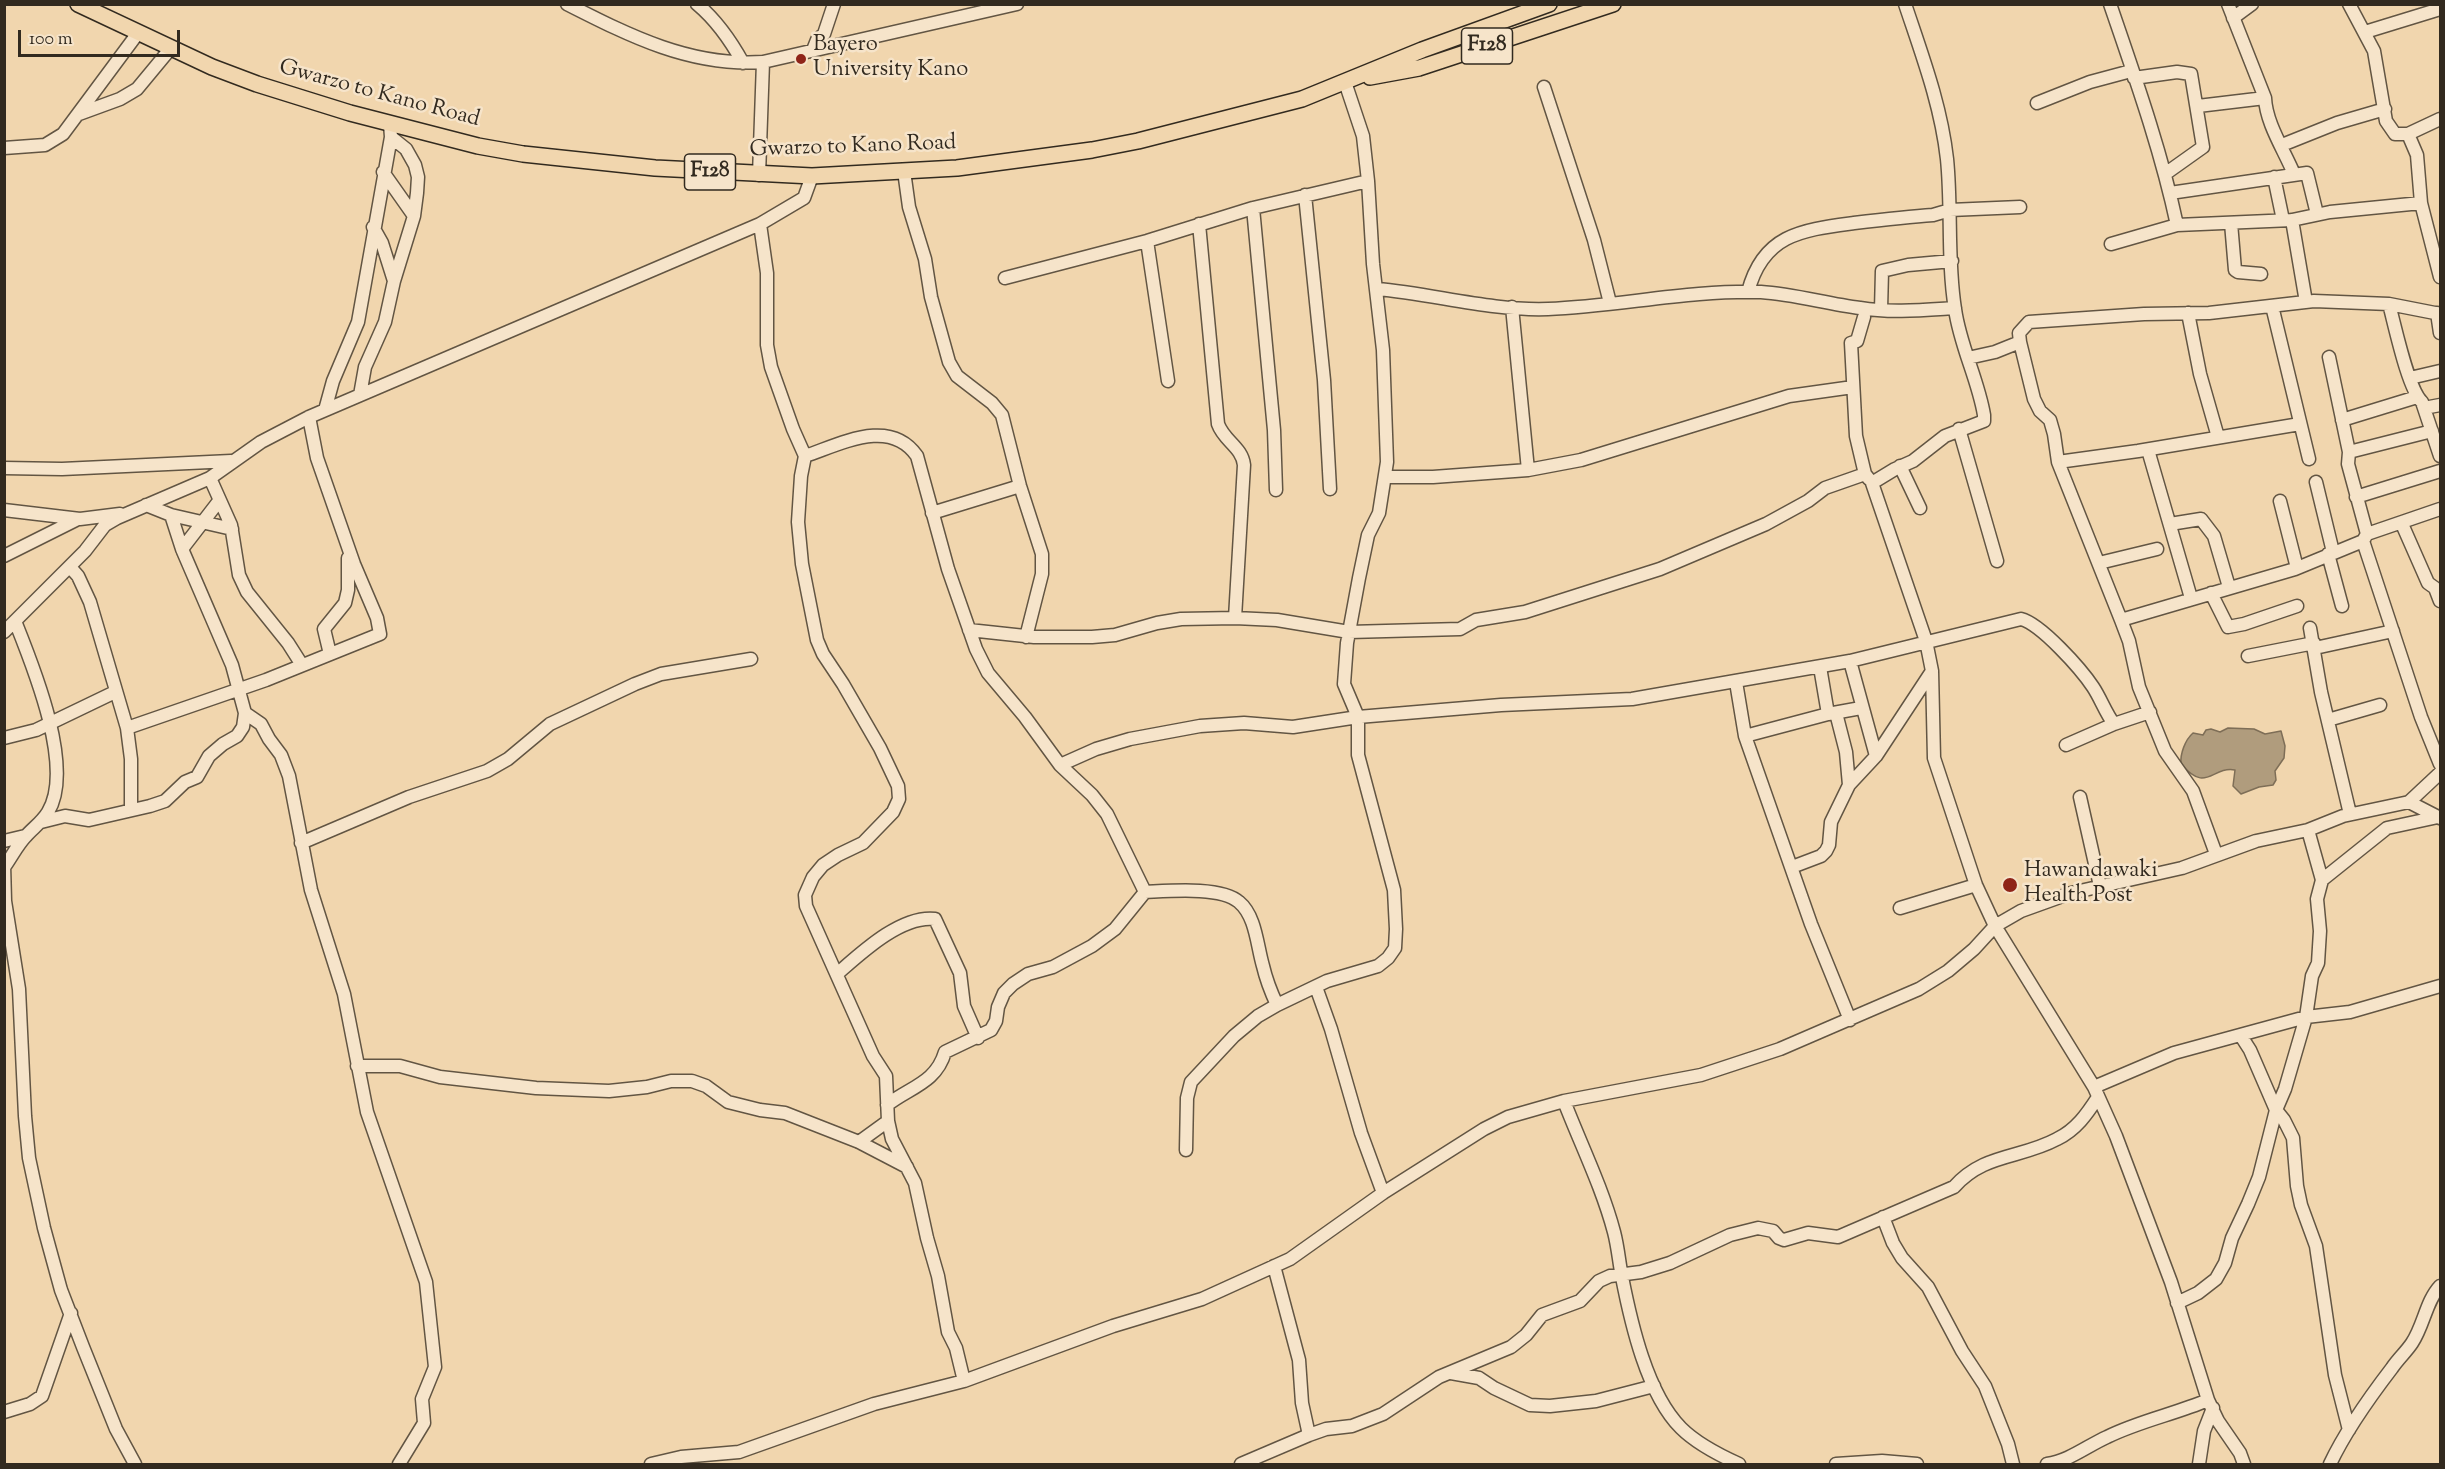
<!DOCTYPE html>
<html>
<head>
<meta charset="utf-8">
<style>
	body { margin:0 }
	#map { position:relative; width:2445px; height:1469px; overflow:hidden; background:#f1d6ae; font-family:"Sorts Mill Goudy",serif }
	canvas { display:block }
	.frame { position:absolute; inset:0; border:6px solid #322a1f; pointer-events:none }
	.scale { position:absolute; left:18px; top:30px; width:162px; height:27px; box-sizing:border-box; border:3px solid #322a1f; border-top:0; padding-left:8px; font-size:18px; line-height:21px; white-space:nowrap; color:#322a1f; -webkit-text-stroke:4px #f6e4ca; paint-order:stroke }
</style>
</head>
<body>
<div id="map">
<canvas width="2445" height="1469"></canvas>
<div class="frame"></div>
<div class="scale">100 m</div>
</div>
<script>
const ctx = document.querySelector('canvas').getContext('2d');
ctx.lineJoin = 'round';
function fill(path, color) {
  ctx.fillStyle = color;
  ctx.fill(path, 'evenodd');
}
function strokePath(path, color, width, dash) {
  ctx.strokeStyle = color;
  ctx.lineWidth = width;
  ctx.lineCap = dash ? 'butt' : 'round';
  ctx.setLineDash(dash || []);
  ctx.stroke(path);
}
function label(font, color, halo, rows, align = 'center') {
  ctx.font = font + ' "Sorts Mill Goudy",serif';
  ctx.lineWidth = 5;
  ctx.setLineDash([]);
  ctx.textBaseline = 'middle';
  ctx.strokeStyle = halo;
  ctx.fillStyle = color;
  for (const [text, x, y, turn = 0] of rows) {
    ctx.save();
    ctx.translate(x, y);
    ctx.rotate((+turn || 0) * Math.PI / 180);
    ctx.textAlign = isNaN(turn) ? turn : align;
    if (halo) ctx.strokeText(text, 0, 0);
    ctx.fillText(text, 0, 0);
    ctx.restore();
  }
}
const water = new Path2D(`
	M2228 728 2254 729 2265 734 2281 731 2285 746 2284 758 2275 771 2276 780 2273 785 2259 787 2241 794 2233 786 2235 770C2211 766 2207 794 2181 764 2180 754 2185 740 2193 733L2203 735 2206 730 2211 729 2220 732Z`);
const minor = new Path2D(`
	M567 4C630 36 691 67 763 62
	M697 4C715 19 732 43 743 63
	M1905 4C1922 55 1941 105 1947 159 1952 208 1947 260 1955 309 1960 346 1978 379 1984 415V421L1945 436 1913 461 1895 469 1872 483 1926 641 1932 671 1934 758 1976 885 1995 926 2094 1087 2116 1136 2171 1282 2208 1400 2218 1421 2240 1453 2244 1464
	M2110 4C2135 77 2161 150 2177 225
	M2228 4 2265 98C2266 123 2284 150 2294 174
	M2349 4 2374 51 2386 121 2395 134H2408
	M2233 18 2252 4
	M2365 32 2440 9
	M813 50 817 40 824 34 834 4
	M2134 78 2177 72 2191 74 2203 147 2165 174
	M1544 87 1594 240 1610 303
	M2037 103 2090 82 2131 71
	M2198 106 2265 98
	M79 114 120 99 137 89 171 48
	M2440 119 2408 134 2417 155 2421 203 2440 277
	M2282 145 2337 123 2385 109
	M4 148 45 145 63 134 138 33
	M904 171 909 207 925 259 931 297 949 362 957 376 992 403 1002 415 1020 486 1042 554V574L1026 637
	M383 172 414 216
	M759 175 763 62 1017 4
	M2274 177 2283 220
	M2170 193 2307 173 2317 214
	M1305 195 1324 380 1330 489
	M1253 208 1274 430 1276 490
	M2292 220 2306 302
	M2231 223 2235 270 2238 272 2261 274
	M760 224 767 273V345L771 367 793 429 805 456 801 476 798 522 802 564 817 640 823 654 843 684 880 748 898 786 899 799 893 812 863 843 838 855 823 865 813 877 805 895 806 906 873 1056 886 1076 888 1121 892 1139 915 1183 927 1238 938 1276 948 1332 956 1348 964 1381
	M1199 224 1218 424C1224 441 1242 447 1244 465L1235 618
	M373 227 382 243 394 281
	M1147 241 1168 381
	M2111 244 2177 225 2292 220 2330 212 2421 203
	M1005 278 1147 241 1253 208 1368 181
	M1377 289C1434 294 1491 311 1548 309 1620 306 1689 290 1761 292 1794 294 1827 304 1860 308 1891 313 1923 310 1955 308
	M1748 292C1763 234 1802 230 1854 223 1880 220 1906 217 1933 215L1950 210 2020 207
	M2389 304C2395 326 2408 389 2422 402L2440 456
	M2272 306 2309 459
	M1512 307 1528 470
	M1881 310 1882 271 1908 265 1952 261
	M2188 313 2200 374 2218 437
	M2437 313 2440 333
	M1864 317 1857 341 1851 343 1856 436 1865 474 1869 479
	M2020 342 2034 399 2040 411 2050 420 2054 434 2058 462 2121 620 2129 641 2139 687 2165 751 2193 791 2216 854
	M2329 357 2349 452 2348 464 2367 534
	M1968 358 1995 352 2020 342 2019 333 2029 322 2144 314 2209 313 2314 301 2389 304 2440 314
	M2410 378 2440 371
	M360 395 365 367 385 322 394 281 414 216 417 193 418 177 415 165 406 149 391 137
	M2424 408 2440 405
	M325 410 333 381 358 322 391 137 390 124
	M2342 420 2417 397
	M1959 429 1997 561
	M2148 450 2191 598
	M2349 452 2432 431
	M805 456C841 444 890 417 917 456L948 569 976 649 988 673 1025 717 1060 765 1092 795 1107 814 1145 892
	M2058 462 2138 451 2300 424
	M1900 466 1920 508
	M4 468 62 469 231 461
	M1385 477H1433L1528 470 1581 460 1789 396 1853 387
	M210 478 231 525 239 575 247 592 288 643 302 665
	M2316 482 2333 552
	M2356 497 2440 471
	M2280 501 2297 568
	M146 505 171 515 232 529
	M4 510 80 519 120 514
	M932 513 1020 486
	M2170 524 2201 519 2214 536 2229 587
	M2402 524 2428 583 2435 588 2440 601
	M2363 541 2421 717 2440 764
	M182 549 219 501
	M2328 554 2342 606
	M4 556 76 520
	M2099 563 2157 549
	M70 567 78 576 90 602 127 728 131 759V809
	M2211 593 2228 627 2244 624 2297 606
	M2121 620 2295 569 2363 541 2367 534 2440 509
	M2310 628 2321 692 2350 814
	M969 630 1034 637H1092L1115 635 1157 623 1181 619 1235 618 1277 620 1349 632 1460 629 1476 620 1525 612 1660 569 1766 524 1808 501 1825 488 1865 474
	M4 632 85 551 105 525 117 518 210 478 261 442 309 417 760 224 804 198 812 176
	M2315 648 2393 631
	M330 654 324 629 345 603 348 590V558
	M2248 656 2314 643
	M1850 661 1876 756
	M1820 667 1828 714
	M1736 682 1745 736 1811 924 1850 1020
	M245 713 261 724 269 739 281 755 289 776 311 890 344 994 367 1112 426 1282 435 1367 422 1399 424 1423 399 1464
	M1836 713 1846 752 1849 785
	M2328 720 2380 705
	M127 728 266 680 380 634 377 618 354 564 317 458 309 417
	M1745 736 1828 714 1861 708
	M4 738 36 730 115 692
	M2066 745 2114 724
	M1060 765 1096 749 1130 739 1200 726 1244 723 1293 727 1358 717 1501 705 1632 699 1850 661 2021 619C2041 624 2081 669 2093 687 2101 699 2105 712 2114 724L2150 712
	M2080 797 2100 886
	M2409 802 2440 818
	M41 822 65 816 89 820 150 806 165 801 185 782 197 777 209 756 223 744 237 736 243 727 245 713 232 665 182 549 171 515
	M2308 830 2322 880
	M4 841 25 836
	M301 843 409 797 487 771 508 759 550 724 635 684 661 674 751 659
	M4 864 5 901 19 989 25 1116 29 1158 44 1228 61 1290 83 1347 116 1429 135 1464
	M5 866C12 856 18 844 26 836 33 828 42 822 48 812 75 768 33 666 15 621
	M1792 867 1821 856 1826 851 1829 845 1831 822 1849 785 1876 756 1932 671
	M1145 892C1168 891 1221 886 1239 902 1256 916 1257 946 1263 966 1266 979 1271 992 1277 1005
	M1900 908 1976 885
	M837 974C861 953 901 915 935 919L960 973 964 1006 978 1038
	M1316 987 1331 1029 1361 1133 1383 1193
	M2241 1036 2250 1050 2276 1110 2284 1120 2293 1138 2297 1186 2301 1205 2316 1246 2335 1375 2349 1430
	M357 1066H400L440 1077 536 1088 609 1091 647 1087 671 1081H692L706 1086 728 1102 760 1110 785 1113 859 1142 907 1167
	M2094 1087 2174 1053 2306 1017 2350 1012 2440 986
	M1564 1101C1581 1145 1602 1187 1614 1232 1618 1247 1619 1262 1622 1277 1631 1323 1647 1394 1681 1428 1696 1443 1719 1455 1739 1464
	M887 1105C910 1087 936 1083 945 1052L991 1030 996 1021 998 1007 1004 993 1013 984 1028 974 1053 967 1092 946 1115 929 1145 892
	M859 1142 888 1121
	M1186 1150 1187 1098 1191 1082 1234 1036 1258 1016 1277 1005 1327 981 1378 966 1388 958 1395 948 1396 929 1394 890 1358 755V717L1344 684 1347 643 1359 578 1368 535 1379 513 1387 462 1383 350 1373 264 1368 181 1363 136 1345 82
	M1883 1217 1893 1243 1902 1258 1928 1287 1962 1351 1985 1386 2008 1444 2013 1464
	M1274 1266 1299 1360 1302 1403 1309 1435
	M2177 1303 2198 1293 2216 1279 2225 1263 2232 1238 2248 1204 2259 1177 2276 1110 2285 1089 2306 1017 2312 976 2318 963 2320 931 2317 899 2322 880 2387 828 2438 817
	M1451 1373 1479 1378 1494 1388 1530 1405 1550 1406 1596 1401 1654 1386
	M4 1412 30 1404 42 1396 71 1313
	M651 1464 681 1457 739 1452 874 1404 964 1381 1113 1326 1202 1299 1290 1259 1383 1193 1484 1129 1508 1117 1564 1101 1701 1075 1780 1049 1919 989 1948 971 1974 949 1995 926 2021 911 2071 893 2182 868 2256 841 2308 830 2343 816 2409 802 2440 773
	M1241 1464 1309 1435 1326 1429 1352 1426 1383 1414 1439 1377 1511 1347 1526 1335 1542 1315 1580 1301 1599 1281 1610 1276 1641 1272 1670 1263 1730 1235 1758 1228 1773 1231 1779 1238 1784 1240 1808 1233 1838 1237 1845 1234 1954 1187C1984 1153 2020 1159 2057 1139 2076 1130 2087 1114 2098 1097
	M1836 1464 1882 1461 1917 1464
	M2047 1464C2069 1461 2087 1446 2107 1437 2139 1421 2175 1414 2208 1400
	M2199 1464 2204 1431 2213 1408
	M2330 1464C2346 1430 2369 1398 2392 1368 2398 1359 2406 1352 2412 1343 2424 1325 2426 1301 2440 1286`);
const major = new Path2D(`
	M78 4 212 67 257 84 350 113 478 146 523 154 655 168 812 176 957 168 1092 150 1138 141 1302 99 1422 50 1549 4
	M1370 77 1419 68 1613 4`);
const markers = [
	[801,59,6,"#8f2418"],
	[2010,885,8,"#8f2418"]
];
const shields = [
	[1487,46,51],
	[710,172,51]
];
const shieldNames = [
	["F128",1487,46],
	["F128",710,172]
];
const poiNames = [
	["Bayero",813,46],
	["University Kano",813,71],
	["Hawandawaki",2024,872],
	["Health Post",2024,897]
];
const streetNames = [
	["Gwarzo to Kano Road",379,95,15],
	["Gwarzo to Kano Road",853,148,-2]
];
fill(water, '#b09c7d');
strokePath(water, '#7e6e57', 1.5);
strokePath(minor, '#625543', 15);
strokePath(major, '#322a1f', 18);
strokePath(minor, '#f6e4ca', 12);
strokePath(major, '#f1d6ae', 15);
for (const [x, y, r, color] of markers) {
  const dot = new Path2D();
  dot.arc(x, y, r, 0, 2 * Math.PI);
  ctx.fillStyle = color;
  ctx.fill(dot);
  strokePath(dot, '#f6e4ca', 2);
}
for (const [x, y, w] of shields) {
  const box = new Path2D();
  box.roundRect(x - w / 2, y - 18, w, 36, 4.5);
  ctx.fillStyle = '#f6e4ca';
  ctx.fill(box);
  strokePath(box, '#322a1f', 1.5);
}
label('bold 21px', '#322a1f', null, shieldNames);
label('22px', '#322a1f', '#f6e4ca', poiNames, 'left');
label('22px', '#322a1f', '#f6e4ca', streetNames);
</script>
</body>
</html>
